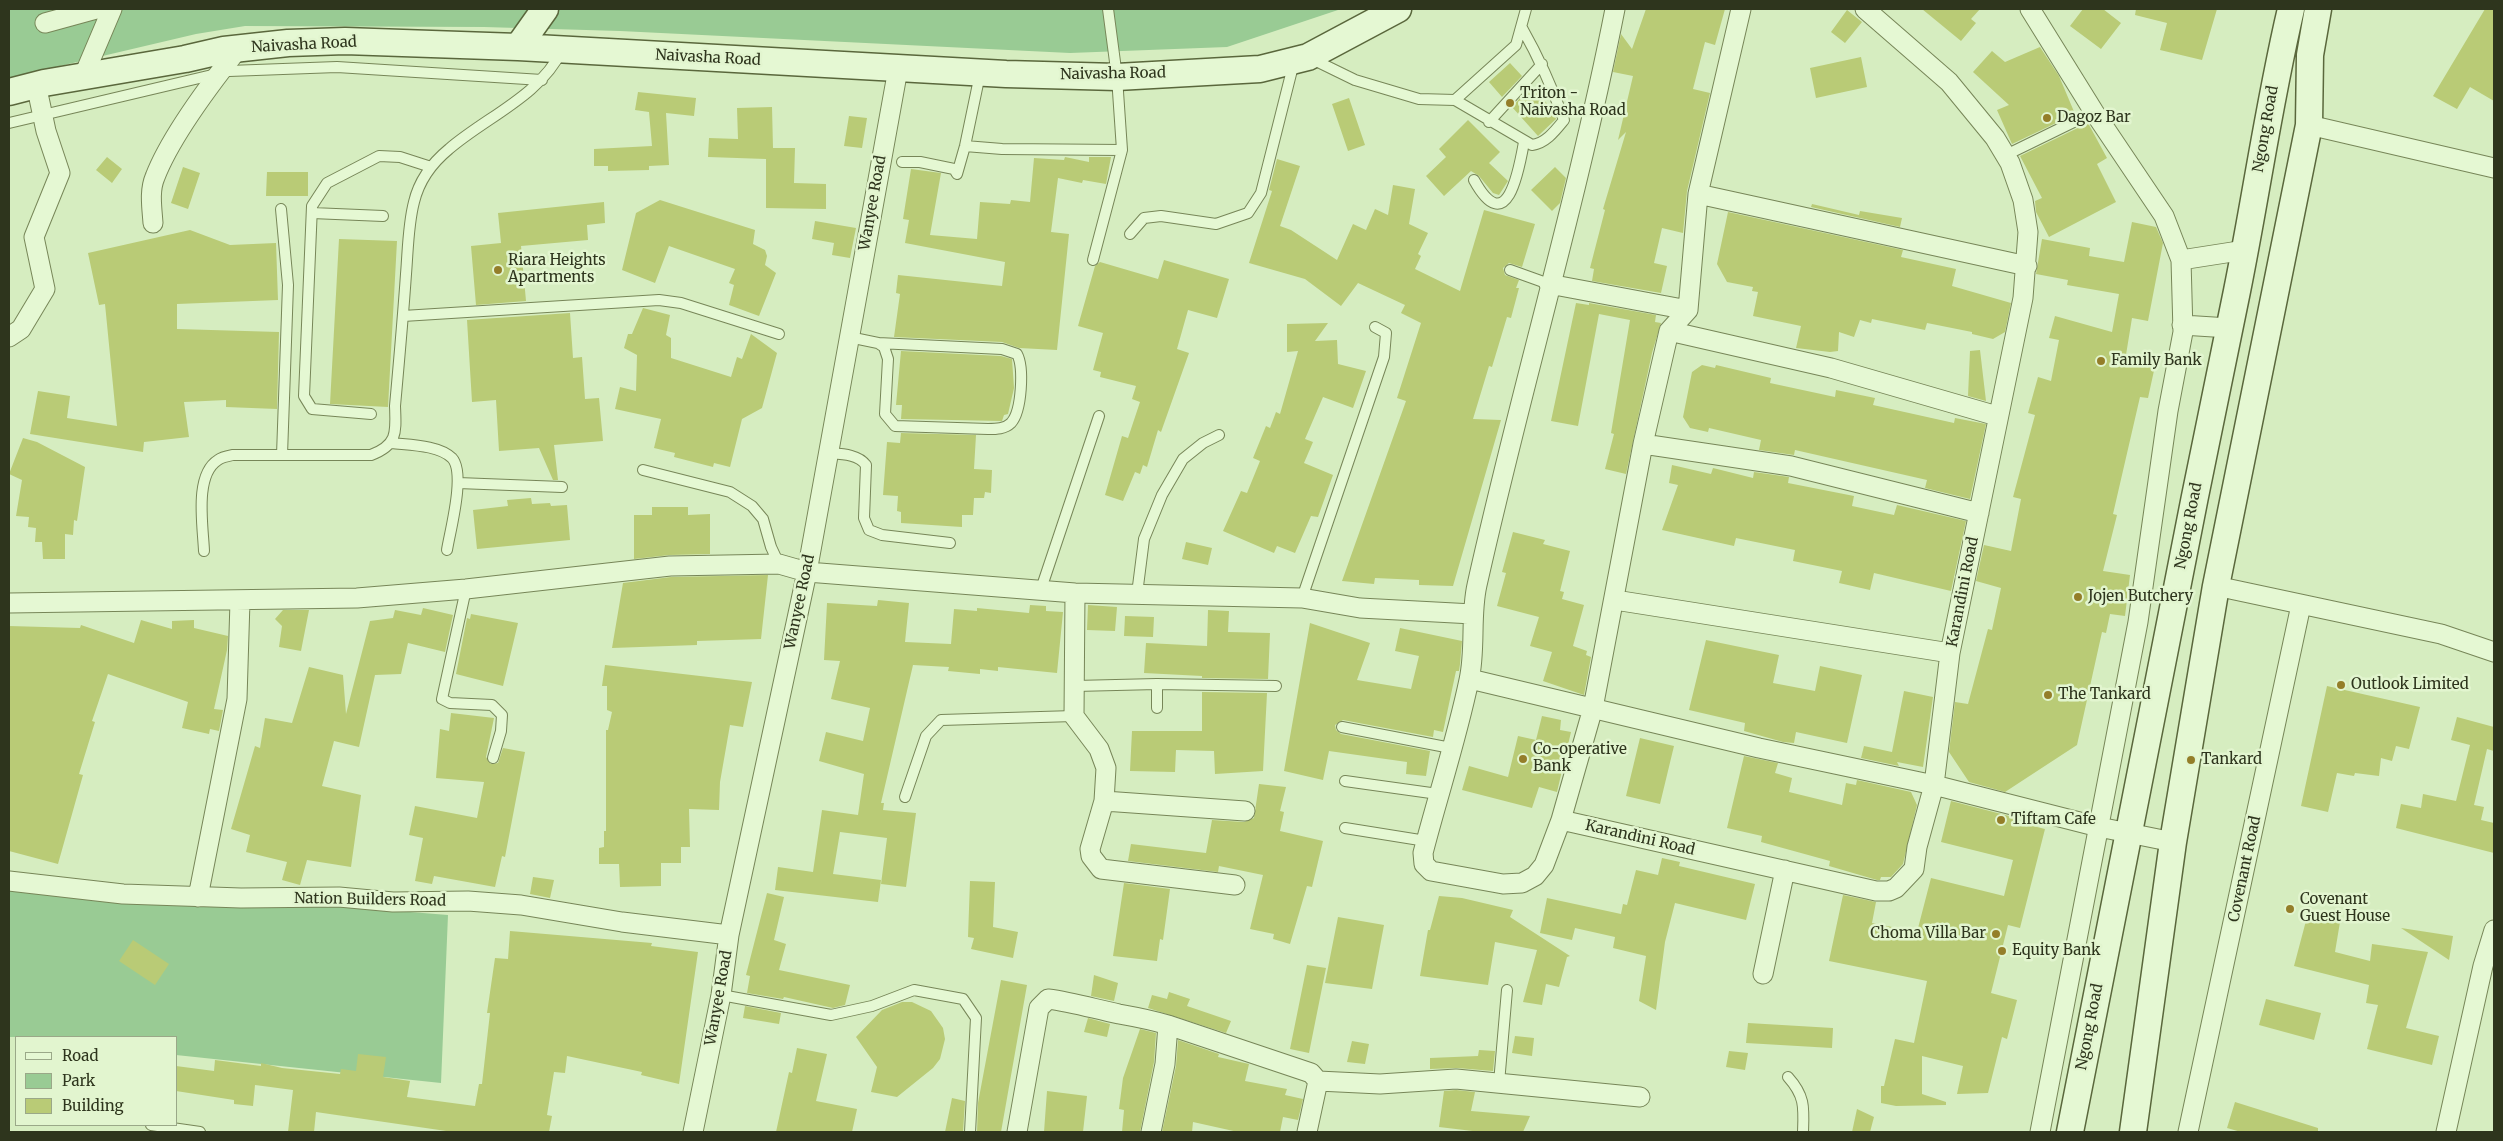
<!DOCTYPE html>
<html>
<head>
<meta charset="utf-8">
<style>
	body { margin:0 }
	#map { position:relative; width:2503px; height:1141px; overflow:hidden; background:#d6edc0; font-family:Merriweather,serif }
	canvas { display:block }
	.frame { position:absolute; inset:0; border:10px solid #2e351d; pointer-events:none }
	.legend { position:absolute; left:15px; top:1036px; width:162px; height:90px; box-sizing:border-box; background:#e2f5cf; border:1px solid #9aa888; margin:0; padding:6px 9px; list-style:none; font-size:15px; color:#2e351d }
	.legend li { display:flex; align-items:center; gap:10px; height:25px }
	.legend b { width:25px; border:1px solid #9aa888 }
</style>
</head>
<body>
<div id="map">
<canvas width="2503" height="1141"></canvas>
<div class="frame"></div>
<ul class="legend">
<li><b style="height:6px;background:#e5f8d3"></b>Road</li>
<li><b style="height:14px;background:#99cb94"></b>Park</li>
<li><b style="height:14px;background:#b9cb76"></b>Building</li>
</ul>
</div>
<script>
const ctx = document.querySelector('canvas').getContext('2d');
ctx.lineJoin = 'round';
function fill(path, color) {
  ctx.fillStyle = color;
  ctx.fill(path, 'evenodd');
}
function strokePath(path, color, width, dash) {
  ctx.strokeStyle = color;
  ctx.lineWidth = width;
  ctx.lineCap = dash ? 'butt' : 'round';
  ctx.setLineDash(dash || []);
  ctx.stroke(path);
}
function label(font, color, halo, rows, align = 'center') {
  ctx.font = font + ' Merriweather,serif';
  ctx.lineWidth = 5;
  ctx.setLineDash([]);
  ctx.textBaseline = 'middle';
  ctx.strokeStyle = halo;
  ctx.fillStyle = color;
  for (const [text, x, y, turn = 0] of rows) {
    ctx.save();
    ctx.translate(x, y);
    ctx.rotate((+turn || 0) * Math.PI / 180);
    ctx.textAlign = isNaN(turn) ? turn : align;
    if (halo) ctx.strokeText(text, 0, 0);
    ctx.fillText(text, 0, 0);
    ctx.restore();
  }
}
const green = new Path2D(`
	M9 9H1341L1227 47 1070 53 620 31 484 27 245 26 196 34 9 78Z
	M9 880 448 915 441 1083 176 1055V1037H9Z`);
const building = new Path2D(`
	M1646 9H1725L1715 45 1705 42 1693 89 1710 93 1687 191 1683 233 1662 228 1654 263 1667 266 1661 293 1592 281 1594 269 1590 268 1605 210 1603 209 1626 132 1618 140 1633 76 1613 72 1621 34 1632 49Z
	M1922 9H1980L1971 19 1976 23 1961 41Z
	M2083 9H2103L2121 23 2101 49 2070 26Z
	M2136 9H2217L2202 60 2160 50 2167 23 2135 15Z
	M2485 9H2494V101L2470 87 2457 109 2433 96Z
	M1847 10 1862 22 1845 43 1831 32Z
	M2040 47 2059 76 2075 114 2012 144 1997 110 2009 105 1973 72 1992 51 2005 62Z
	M1861 57 1867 87 1816 98 1810 68Z
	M1510 63 1522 76 1502 97 1489 82Z
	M1531 86 1553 110 1556 119 1538 136 1512 107Z
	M638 92 696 98 694 116 666 113 669 165 649 166V170L608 171V166H594V149L652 146 649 112 635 110Z
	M1349 98 1365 145 1348 151 1332 104Z
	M772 107 773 148H795L794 183 826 184V209L766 208V159L708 157 709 138 738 139 737 108Z
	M849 116 867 118 862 148 844 146Z
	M1468 120 1500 152 1489 163 1508 181 1499 195 1493 193 1479 176 1471 171 1444 196 1426 176 1446 157 1439 149Z
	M2088 123 2107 158 2097 164 2116 202 2049 237 2036 212 2035 201 2042 198 2020 156Z
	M107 157 122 169 112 183 96 170Z
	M1065 157 1089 162V157H1111L1106 184 1083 180 1082 183 1058 178 1051 232 1069 234 1057 350 1019 348 1002 342 894 337 900 294 896 293 898 275 1002 286 1005 262 905 243 909 220 903 219 911 169 941 173 930 235 977 239 980 202 1010 204 1011 200 1030 202 1034 158 1064 160Z
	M1277 159 1300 166 1280 226 1291 230 1337 260 1353 224 1366 230 1375 209 1388 215 1393 185 1415 189 1409 224 1428 233 1418 254 1421 256 1415 269 1460 291 1484 210 1535 224 1522 267 1509 263 1503 268 1505 275 1519 280 1516 288H1519L1511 318 1507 317 1492 367 1489 366 1473 419 1501 420 1453 586 1419 585V580L1375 578 1374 584 1342 581 1406 401 1397 398 1421 323 1401 313 1405 305 1358 283 1341 306 1305 279 1249 263 1272 191 1269 190Z
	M183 167 200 173 188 209 171 203Z
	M1555 167 1566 178 1560 203 1552 211 1531 190Z
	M267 172H308V196H266Z
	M660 200 755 230 753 244 765 250 767 256 765 265 776 273 759 316 729 305 734 285 729 283 735 269 669 246 655 283 622 270 636 213Z
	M604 202 605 223 587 225 588 240 521 246 526 301 476 305 471 246 501 243 498 213Z
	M1812 204 1859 215 1860 211 1902 218 1900 227 1811 207Z
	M1728 212 1903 250 1901 257 1956 269 1952 286 2011 303 2005 332 1993 339 1972 334V332L1927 323 1925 330 1872 319 1871 323 1860 320 1854 337 1839 332 1838 351 1830 352 1796 348 1801 326 1753 316 1758 292 1752 291 1753 287 1727 282 1717 264Z
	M815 221 856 228 850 258 832 255 834 243 812 239Z
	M2132 222 2156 227 2163 243 2148 321 2132 318 2125 361 2155 366 2148 398 2140 397 2113 514 2117 515 2103 571 2130 575 2125 616 2110 614 2106 633 2102 632 2077 745 2005 792 1969 782 1949 752 1955 702 1968 704 1988 629 1992 630 2001 588 1976 581 1984 545 2011 551 2021 499 2013 497 2035 415 2028 413 2038 377 2051 381 2059 340 2049 338 2055 316 2112 332 2119 294 2067 285 2068 280 2036 274 2042 239 2090 248 2089 256 2124 262Z
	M190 230 230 245 276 243 278 300 177 304V329L279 332 277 409 226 407V400L184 402 189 437 144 442 143 452 30 434 38 391 70 396 67 418 117 426 105 304 99 305 88 253Z
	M339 239 397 241 388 407 330 404Z
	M1164 260 1229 279 1217 318 1188 310 1177 349 1189 353 1161 432 1158 430 1147 467 1143 465 1140 474 1135 472 1123 501 1105 495 1122 436 1128 438 1140 402 1132 399 1136 386 1100 377 1101 372 1093 370 1103 333 1078 326 1095 266 1100 262 1158 279Z
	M1576 303 1589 305V303L1656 315 1655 322 1661 323 1652 353 1626 474 1605 469 1614 434 1611 433 1630 320 1599 314 1578 426 1551 421Z
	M643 308 670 315 666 335 671 338V358L731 377 737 357 742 359 751 334 777 353 762 408 742 419 730 467 714 463 713 467 674 457 675 453 654 448 661 419 615 409 620 387 636 391 637 355 624 348 628 334H632Z
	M570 313 573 358 582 357 585 399 599 398 603 441 554 445 558 480H553L539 448 499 451 496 400 472 402 467 320Z
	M1328 323 1315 341 1337 340 1338 364 1366 371 1353 408 1323 397 1305 439 1313 442 1304 463 1333 475 1318 517 1311 516 1295 553 1277 546 1274 553 1223 531 1241 491 1247 493 1260 461 1253 458 1266 426 1270 428 1276 412 1280 414 1298 351 1287 352V324Z
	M1980 350 1986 401 1968 396 1970 351Z
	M901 351 1001 356 1012 359 1014 388 1008 414 1004 415 1002 421 901 419 902 405H896Z
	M1702 365 1715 368 1716 365 1771 378 1770 383 1835 397 1836 390 1875 398 1873 405 1954 423 1955 418 1986 424 1970 499 1925 488 1927 480 1795 450 1794 455 1759 450 1761 440 1709 428 1708 432 1690 428 1683 417 1692 372Z
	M901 433 976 435 974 469 992 470 991 493 985 492 984 498H974L973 515H962V527L901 523V512L897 511 898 496 883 495 887 442 900 443Z
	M23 438 37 442 85 467 77 521 74 520 73 535 65 534V559H43L42 542H35L36 528 28 527 29 517 16 516 22 480 9 474Z
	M1672 465 1711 474 1713 468 1753 478 1754 472 1789 477 1788 483 1854 496 1852 506 1894 515 1897 505 1966 521 1951 591 1874 573 1870 590 1839 583 1842 571 1793 561 1795 550 1736 538 1734 546 1662 530 1678 485 1669 483Z
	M531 498 532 504 550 503 551 506 567 505 570 540 477 549 473 510 508 506 507 500Z
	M652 507H688V515L710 514V554L670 555 634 559V515H652Z
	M1513 532 1545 540 1543 544 1570 551 1560 591 1564 592 1562 599 1584 605 1573 646 1587 651 1586 655 1591 657 1584 695 1543 681 1552 652 1530 646 1539 617 1497 606 1506 573 1502 572Z
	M1186 542 1212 548 1208 565 1182 559Z
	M768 575 761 639 697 641V645L612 648 623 583 671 577Z
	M878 600 909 603 905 642 951 644 954 609 977 611V608L1029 613 1030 605 1046 606V611L1063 612 1057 673 998 667V671L980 669V674L948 671 949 667 913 665 881 803H884L883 810 916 813 906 887 881 884 887 838 840 832 833 874 881 880 878 902 775 890 778 867 813 872 822 810 858 815 864 774 819 761 826 732 863 741 870 708 831 699 840 661 824 660 827 603 877 606Z
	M1088 605 1117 607 1115 631 1087 630Z
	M423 608 453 615 445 652 408 643 401 674 375 675 359 747 334 741 322 786 361 795 351 867 307 860 300 885 282 880 287 862 246 852 250 835 231 829 255 746 260 748 265 718 292 723 309 667 343 675 346 714 370 621 393 618 395 610 421 615Z
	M283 610H309L301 651 279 647 282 626 275 619Z
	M1208 610 1229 611 1228 632 1270 633 1268 679 1202 678V676L1144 673 1146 643 1207 646Z
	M471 614 518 623 503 686 456 674 467 618 470 619Z
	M1125 616 1154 617 1153 637 1124 636Z
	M141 620 172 629V621L194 620V628L228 636 227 650 214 709 223 710 219 731 210 729 209 734 182 728 188 702 108 674 92 721 95 722 79 774 83 775 58 864 9 851V626L80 628 81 625 134 643Z
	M1310 623 1370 643 1357 680 1411 689 1419 656 1395 651 1400 628 1462 641 1460 664 1459 671H1456L1443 732 1434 730 1433 737 1343 720 1335 725 1336 730 1341 734 1430 751 1426 776 1406 774 1407 762 1329 751 1323 780 1284 771Z
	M1706 640 1779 655 1773 683 1815 691 1820 666 1862 675 1847 743 1796 732 1794 743 1783 742 1744 731 1745 723 1689 710Z
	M605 665 752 682 743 727 730 725 720 782 719 810 689 809 690 847H681V863H661V886L620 887 619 864H599V848L604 847V831H606V730H608L612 712 607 710V686H602Z
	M2327 686 2420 707 2409 749 2396 746 2392 761 2381 758 2379 776 2355 773 2354 776 2337 773 2328 812 2301 806Z
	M1904 691 1933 697 1923 767 1897 762 1899 766 1861 758 1864 746 1892 752Z
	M1202 692 1267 693 1263 771 1215 774 1214 751 1176 750 1175 772 1130 771 1132 731H1202Z
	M451 713 494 718 486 757 491 764 498 763 503 748 525 752 505 857 502 856 495 887 434 876 432 884 415 881 423 838 409 835 415 806 477 818 484 782 436 778 440 729 449 731Z
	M1542 716 1561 720 1560 730 1571 732 1557 792 1539 787 1532 808 1462 790 1469 766 1508 777 1518 736 1536 740Z
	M2457 717 2494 727V751L2487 749 2474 805 2484 807 2481 820 2494 823V853L2396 828 2401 804 2421 808 2423 794 2456 801 2470 745 2451 740Z
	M1640 738 1674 746 1660 804 1626 796Z
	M1744 756 1778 763 1775 773 1792 778 1789 792 1842 805 1846 783 1856 785 1857 780 1911 792 1917 805 1903 864 1891 877H1881L1880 880H1877L1829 866 1830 861 1761 842 1762 836 1727 828Z
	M1259 784 1286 787 1280 811 1284 812 1280 831 1323 841 1312 887 1307 886 1290 944 1273 939 1274 934 1250 929 1263 875 1219 866 1218 872 1128 861 1131 844 1206 853 1212 820 1244 822 1254 818Z
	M1951 801 2013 817V821L2045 829 2020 928 2008 925 1991 993 2017 1000 2007 1039 2002 1037 1988 1093 1957 1094 1963 1066 1922 1056V1094L1946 1102V1105L1896 1106 1881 1103V1086H1884L1895 1039 1914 1043 1927 981 1829 961 1843 895 1876 902 1872 923 1917 932 1931 878 2004 896 2013 860 1941 842Z
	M1662 858 1680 862 1679 866 1755 884 1746 920 1675 903 1665 942 1656 1010 1639 1001 1646 956 1613 948 1615 937 1575 928 1572 940 1540 933 1547 898 1621 914 1623 904 1627 905 1636 870 1658 875Z
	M533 877 554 880 550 898 530 894Z
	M970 881 995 882 993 927 1018 932 1013 958 971 949 974 938 968 937Z
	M1124 883 1170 889 1163 940 1160 939 1157 961 1113 956Z
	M767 893 784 897 774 940 786 944 779 970 850 985 845 1005 833 1008 784 997 783 999 747 993 750 976 746 975Z
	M1439 896 1462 898 1513 910 1510 917 1570 956 1567 957 1559 987 1546 984 1542 1005 1523 1002 1537 950 1495 942 1488 985 1420 976 1428 930H1430Z
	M1338 917 1384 925 1372 989 1325 983Z
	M2307 917 2340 922 2335 952 2370 961 2372 944 2428 952 2406 1028 2439 1036 2432 1065 2367 1049 2378 1005 2366 1003 2369 985 2294 966Z
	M2401 928 2453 936 2449 960Z
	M510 931 652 943 651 946 698 952 679 1084 641 1075 642 1072 567 1056 565 1073 554 1072 547 1115 552 1116 549 1132H453L316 1112 314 1132H288L293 1090 255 1085 253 1106 234 1104V1100L176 1091V1066L214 1071 215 1060 261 1066V1063L282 1068 340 1074 341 1069 356 1071 358 1054 386 1057 383 1077 410 1081 407 1097 475 1106 479 1084H482L490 1013H487L495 958 508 959Z
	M133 940 169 964 155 985 119 961Z
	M1307 965 1326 968 1309 1053 1290 1049Z
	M1094 975 1118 983 1114 1001 1091 996Z
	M1001 980 1027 985 1001 1132H977L978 1103Z
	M1169 992 1190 999 1187 1006 1231 1021 1226 1033 1148 1008 1152 995 1167 999Z
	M2266 999 2321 1013 2314 1040 2259 1025Z
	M902 1002H912L931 1011 943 1028 945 1039 940 1059 933 1068 897 1097 871 1092 877 1067 856 1037 882 1010Z
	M745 1006 781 1013 779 1024 743 1018Z
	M1088 1018 1110 1024 1107 1037 1084 1032Z
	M1748 1023 1833 1028 1832 1048 1746 1043Z
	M1140 1029 1156 1033 1154 1062 1140 1132H1122L1124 1110 1119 1109 1123 1078Z
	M1515 1036 1534 1038 1532 1056 1512 1053Z
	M1178 1040 1219 1054 1218 1057 1249 1064 1245 1081 1287 1089 1285 1095 1303 1099 1298 1120 1283 1117 1280 1132H1238L1193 1122 1192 1132H1162L1176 1066Z
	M1352 1041 1369 1044 1365 1064 1347 1062Z
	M797 1048 827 1054 816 1101 857 1109 852 1132H776L789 1072 792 1073Z
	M1479 1050 1495 1051 1493 1071 1457 1068 1430 1069V1058L1478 1056Z
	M1729 1051 1748 1053 1745 1070 1726 1067Z
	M1456 1090 1475 1092 1471 1111 1530 1116 1523 1132H1481L1439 1127 1444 1091Z
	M1047 1091 1087 1096 1083 1132H1044Z
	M952 1098 965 1101 963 1132H945Z
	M2235 1102 2318 1128V1132H2241L2227 1128Z
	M1857 1109 1874 1117 1870 1132H1852Z`);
const lane = new Path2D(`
	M1312 59 1355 80 1419 99 1455 100 1516 45 1526 9
	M1455 100 1532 145C1546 143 1555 131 1564 120 1552 87 1539 58 1522 28
	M1489 122 1542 64
	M9 123 229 71 337 67 542 80
	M965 146 1002 149 1122 150
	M2006 155 2094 112
	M902 162H920L954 169 957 174 965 146 980 74
	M1474 180C1507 240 1519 170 1524 142
	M281 209 288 285 282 455
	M312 213 383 216
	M1130 234 1144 218 1161 216 1216 224 1248 213 1261 193 1294 62
	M1093 260 1122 150 1117 77 1108 9
	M1510 270 1549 284
	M403 316 659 300 681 303 779 334
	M849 337 878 343 884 347 888 359 885 414 895 426 988 429C996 429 1005 429 1011 423 1022 411 1024 367 1017 354L1002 349 878 343
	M371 414 312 409 304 396 312 206 327 183 379 156 400 157 431 167
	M392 443C409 445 439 445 452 458 466 473 450 531 447 550
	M828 453C841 454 858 454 866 465L864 518 869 530 882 535 950 543
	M643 470 730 492 752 506 763 519 771 547 779 564
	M458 483 562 487
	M204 551C203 526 194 475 218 460 222 457 228 456 233 455H371C398 445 396 432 395 406 399 362 403 318 406 274 408 250 408 225 414 202 419 181 432 163 449 149 486 117 540 96 562 50
	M466 589 442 699 450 703 492 705 502 715 501 731 493 758
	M1041 589 1099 416
	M1137 594 1144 539 1162 495 1183 459 1203 443 1219 435
	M1302 598 1384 357 1386 333 1375 327
	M1157 684V708
	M1075 686 1157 684 1276 686
	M1342 727 1451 748
	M1345 781 1438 794
	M905 797 926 736 941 720 1074 716
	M1345 828 1426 841
	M721 995 831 1015 872 1006 914 990 963 999 976 1018 970 1132
	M1788 1077C1805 1096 1804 1107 1803 1132
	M1499 1083 1507 990
	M151 1125 200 1132`);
const street = new Path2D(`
	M1615 9C1577 202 1520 392 1477 585 1470 616 1476 649 1469 680 1457 738 1438 795 1423 853L1424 864 1431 871 1503 884 1522 883 1535 876 1544 865 1561 820 1593 708 1643 444 1669 331 1688 310 1698 194 1741 9
	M2030 9 2094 112 2164 216 2181 260 2183 332 2168 411 2138 622 2040 1132
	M45 23 96 9
	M84 75 112 9
	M2309 125 2494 168
	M1698 194 2027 266
	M153 223C152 208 149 191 155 177 170 138 211 83 238 49
	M2181 260 2245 250
	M1549 284 1688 310
	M2182 325 2229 328
	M1669 331 1831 368 1997 416
	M9 337 21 329 45 289 34 237 60 173 46 131 36 84
	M1643 444 1791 466 1979 513
	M2216 586 2441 634 2494 652
	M1075 593 1074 716 1099 749 1106 768 1104 801 1090 849 1091 856 1101 869 1235 885
	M1615 600 1950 653
	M9 603 357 598 466 589 670 566 779 564 807 572 1075 593 1302 598 1360 608 1473 614
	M1470 679 1759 748 1934 785 2099 827 2173 842
	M1104 801 1245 811
	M1561 820 1876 891H1889L1896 888 1914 869 1917 847 1934 785 1950 653 2023 298 2028 232 2023 200 2010 163 1995 138 1949 82 1865 9
	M9 881 123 894 241 898 339 897 393 902 468 901 521 905 622 922 729 935
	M198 897 237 699 240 601
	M1763 974 1785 870
	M1168 1025 1311 1073 1318 1081
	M693 1132 721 995 729 935 807 572 898 69
	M1017 1132 1039 1008 1048 999C1072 1002 1095 1009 1119 1014 1136 1017 1152 1020 1168 1025L1165 1064 1151 1132
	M1307 1132 1318 1081 1380 1084 1456 1079 1640 1097
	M2188 1132 2301 605
	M2446 1132 2483 966 2494 930`);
const secondary = new Path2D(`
	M518 47 545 9
	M9 92 44 83 185 59 224 50 288 43 345 41 518 47 1006 74 1117 77 1260 69 1308 57 1398 9
	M2070 1132C2124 852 2179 571 2237 291 2256 197 2269 102 2291 9
	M2133 1132 2173 842 2216 586 2309 125 2310 55 2318 9`);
const markers = [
	[1510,103,5,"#947e29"],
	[2047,118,5,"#947e29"],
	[498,270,5,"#947e29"],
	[2101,361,5,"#947e29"],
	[2078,597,5,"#947e29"],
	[2341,685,5,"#947e29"],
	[2048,695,5,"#947e29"],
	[1523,759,5,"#947e29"],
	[2191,760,5,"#947e29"],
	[2001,820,5,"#947e29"],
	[2290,909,5,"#947e29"],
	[1996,934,5,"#947e29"],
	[2002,951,5,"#947e29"]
];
const streetNames = [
	["Naivasha Road",304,45,-3],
	["Naivasha Road",708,58,3],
	["Naivasha Road",1113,74,-1],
	["Ngong Road",2266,129,-80],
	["Wanyee Road",873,203,-80],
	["Ngong Road",2189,526,-79],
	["Karandini Road",1963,592,-79],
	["Wanyee Road",800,602,-78],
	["Karandini Road",1640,838,13],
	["Covenant Road",2245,869,-78],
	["Nation Builders Road",370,900,1],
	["Wanyee Road",719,998,-80],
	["Ngong Road",2090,1027,-79]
];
const poiNames = [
	["Triton -",1520,94],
	["Naivasha Road",1520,111],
	["Dagoz Bar",2057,118],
	["Riara Heights",508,261],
	["Apartments",508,278],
	["Family Bank",2111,361],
	["Jojen Butchery",2088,597],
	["Outlook Limited",2351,685],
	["The Tankard",2058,695],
	["Co-operative",1533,750],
	["Bank",1533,767],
	["Tankard",2201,760],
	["Tiftam Cafe",2011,820],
	["Covenant",2300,900],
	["Guest House",2300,917],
	["Choma Villa Bar",1986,934,"right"],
	["Equity Bank",2012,951]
];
fill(green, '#99cb94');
fill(building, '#b9cb76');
strokePath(lane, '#778658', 12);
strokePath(street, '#778658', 21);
strokePath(secondary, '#5a673c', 29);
strokePath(lane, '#e5f8d3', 10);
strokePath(street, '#e5f8d3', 19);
strokePath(secondary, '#e5f8d3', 26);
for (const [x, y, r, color] of markers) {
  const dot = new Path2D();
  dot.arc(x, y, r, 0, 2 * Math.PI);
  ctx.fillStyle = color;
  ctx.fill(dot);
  strokePath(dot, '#e2f5cf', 2);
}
label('15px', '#2e351d', '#e2f5cf', streetNames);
label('15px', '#2e351d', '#e2f5cf', poiNames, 'left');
</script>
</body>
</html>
